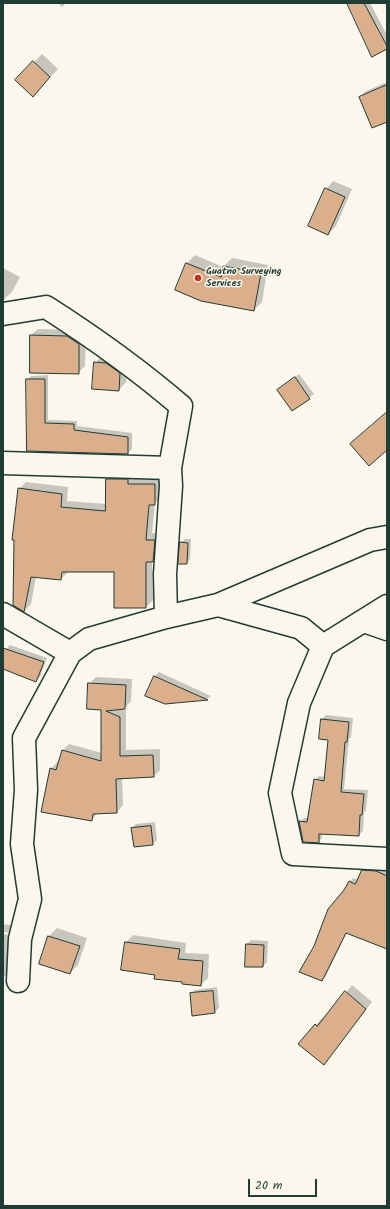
<!DOCTYPE html>
<html>
<head>
<meta charset="utf-8">
<style>
	body { margin:0 }
	#map { position:relative; width:390px; height:1209px; overflow:hidden; background:#fbf7ec; font-family:Kalam,sans-serif }
	canvas { display:block }
	.frame { position:absolute; inset:0; border:4px solid #1f3d34; pointer-events:none }
	.scale { position:absolute; left:248px; top:1179px; width:69px; height:18px; box-sizing:border-box; border:2px solid #1f3d34; border-top:0; padding-left:5px; font-size:12px; line-height:14px; white-space:nowrap; color:#1f3d34; -webkit-text-stroke:3px #fbf7ec; paint-order:stroke }
</style>
</head>
<body>
<div id="map">
<canvas width="390" height="1209"></canvas>
<div class="frame"></div>
<div class="scale">20 m</div>
</div>
<script>
const ctx = document.querySelector('canvas').getContext('2d');
ctx.lineJoin = 'round';
function fill(path, color) {
  ctx.fillStyle = color;
  ctx.fill(path, 'evenodd');
}
function strokePath(path, color, width, dash) {
  ctx.strokeStyle = color;
  ctx.lineWidth = width;
  ctx.lineCap = dash ? 'butt' : 'round';
  ctx.setLineDash(dash || []);
  ctx.stroke(path);
}
function label(font, color, halo, rows, align = 'center') {
  ctx.font = font + ' Kalam,sans-serif';
  ctx.lineWidth = 3;
  ctx.setLineDash([]);
  ctx.textBaseline = 'middle';
  ctx.strokeStyle = halo;
  ctx.fillStyle = color;
  for (const [text, x, y, turn = 0] of rows) {
    ctx.save();
    ctx.translate(x, y);
    ctx.rotate((+turn || 0) * Math.PI / 180);
    ctx.textAlign = isNaN(turn) ? turn : align;
    if (halo) ctx.strokeText(text, 0, 0);
    ctx.fillText(text, 0, 0);
    ctx.restore();
  }
}
const shadow = new Path2D(`
	M58 3H66L62 7Z
	M348 3H370L387 35V48Z
	M42 54 58 69 41 87 17 80Z
	M387 82V121L360 97 366 91Z
	M333 181 352 189 336 226 328 234 326 189Z
	M195 255 223 267 232 258 268 265 262 302 254 310 176 290 187 263Z
	M3 268 20 277 12 292 3 300Z
	M38 329 74 330 86 337 85 366 78 373 31 335Z
	M103 355 127 365 126 382 119 390 95 363Z
	M299 374 314 394 293 410 282 386Z
	M48 375V420L77 421V426L132 433V449L128 453 28 450 27 380 31 376Z
	M113 472 161 477V497L155 503 152 533 161 534 160 555 152 562 153 600 146 607 115 571 68 572 61 579 36 577 31 604 24 611 19 489 26 482 68 487 67 501 107 504V479Z
	M185 539H191L190 559 186 563 181 543Z
	M10 645 47 658 40 677 36 681 3 668V658L6 649Z
	M159 672 211 696 207 699 165 703 155 676Z
	M96 677 132 679 131 701 125 708H121L126 710V750L160 749V770L154 776 122 778 123 805 117 812 98 813 91 820 51 769 57 762 59 763 63 750 69 744 102 753V709L89 684Z
	M326 715 353 718 351 737 349 739 344 789 368 790 366 810 364 813 363 831 359 835 322 833V838L318 842 300 822 304 818H308L315 780 319 776 326 777 329 739 320 738 322 719Z
	M155 822 157 840 153 844 132 828 136 824Z
	M367 867H381L387 870V941L347 932 326 976 322 980 345 890 349 882 353 878 359 880 363 871Z
	M3 924 16 926 13 968 5 976H3V934L13 935 14 933 3 932Z
	M57 928 87 938 78 965 70 973 41 963 49 936Z
	M133 935 186 943 185 953 209 954 208 978 201 985 183 982 156 974 122 969 126 942Z
	M251 940 268 941 267 962 263 966 247 944Z
	M352 985 372 1002 330 1057 324 1064 316 1025 322 1018 324 1020Z
	M217 987 219 1008 215 1012 191 994 195 990Z`);
const building = new Path2D(`
	M347 3H364L387 46V49L372 57Z
	M33 61 50 77 33 97 15 80Z
	M387 85V122L372 128 359 97Z
	M325 188 345 197 328 235 308 226Z
	M186 263 221 277 223 266 261 273 254 311 201 301 175 290Z
	M30 335 67 336 79 344V374L30 373Z
	M94 362 106 363 120 373 119 391 92 389Z
	M295 377 310 399 292 411 277 390Z
	M26 379H45V423L74 424V430L128 437V454L27 451Z
	M387 412V450L369 466 350 444Z
	M106 479H128V484H155V505H149L146 540H155L153 562H146V608H114V572H62L61 580 31 577 24 612 13 605 14 540H12L18 488 62 494 61 507 105 511Z
	M180 542 188 543 187 564H178Z
	M3 648 44 662 36 682 3 669Z
	M154 676 208 700 165 704 145 696Z
	M88 683 126 685 125 709 106 711 120 717V756L153 755 154 777 116 779 117 813 93 814 92 821 41 812 50 768 56 770 62 750 101 761V710L87 709Z
	M321 719 349 722 347 742H345L341 792 364 794 362 815H360L359 836 319 834V843L303 842 299 821 307 822 314 779 324 781 328 740 319 739Z
	M151 826 153 845 134 847 131 828Z
	M362 870 376 871 387 876V949L346 933 322 981 299 972 314 946 328 909 344 890 349 881 355 884Z
	M48 936 80 946 70 974 39 964Z
	M125 942 180 949 178 959 203 961 201 986 182 984V982L154 979 155 975 121 970Z
	M246 944 264 945 263 967H245Z
	M213 991 215 1013 192 1016 190 993Z
	M345 991 366 1009 324 1065 298 1044 315 1024 317 1026Z`);
const street = new Path2D(`
	M3 314 46 307C93 337 139 370 181 406L170 468 171 486 165 574 166 617 218 605 370 540 387 537
	M3 463 170 468
	M218 605 301 628 323 646
	M387 606 323 646 299 703 280 793 293 854 387 859
	M3 614 70 653
	M364 621 387 629
	M18 981 20 939 30 899 22 844 26 790 24 738 70 653 89 639 173 615`);
const markers = [
	[198,278,4,"#c8321e"]
];
const poiNames = [
	["Guatno Surveying",206,272],
	["Services",206,284]
];
fill(shadow, '#0003');
fill(building, '#dbae8c');
strokePath(building, '#1f3d34', 1);
strokePath(street, '#1f3d34', 25);
strokePath(street, '#fbf7ec', 22);
for (const [x, y, r, color] of markers) {
  const dot = new Path2D();
  dot.arc(x, y, r, 0, 2 * Math.PI);
  ctx.fillStyle = color;
  ctx.fill(dot);
  strokePath(dot, '#fbf7ec', 1.5);
}
label('bold 10px', '#1f3d34', '#fbf7ec', poiNames, 'left');
</script>
</body>
</html>
